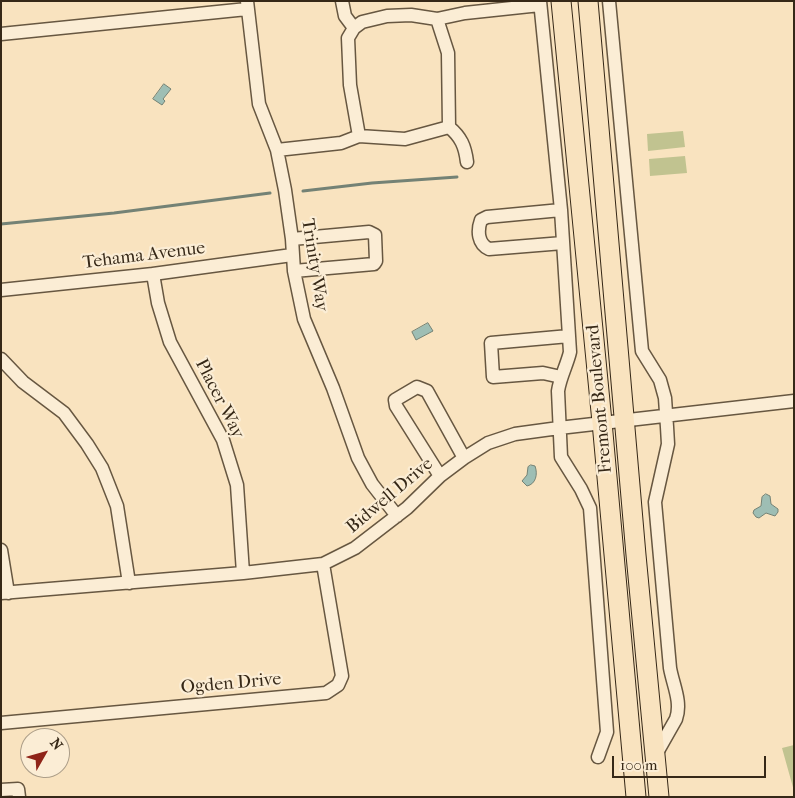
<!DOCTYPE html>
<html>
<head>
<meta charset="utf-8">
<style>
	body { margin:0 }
	#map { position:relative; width:795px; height:798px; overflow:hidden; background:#f9e3bf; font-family:"IM FELL French Canon",serif }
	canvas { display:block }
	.frame { position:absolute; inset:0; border:2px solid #362817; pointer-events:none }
	.north { position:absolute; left:20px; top:728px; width:50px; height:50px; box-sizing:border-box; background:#fbedd5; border:1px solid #ac9e89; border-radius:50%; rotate:52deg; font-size:14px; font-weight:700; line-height:20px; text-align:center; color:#362817 }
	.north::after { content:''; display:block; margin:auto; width:18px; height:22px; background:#8f2418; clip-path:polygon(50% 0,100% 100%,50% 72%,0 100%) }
	.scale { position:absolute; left:612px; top:756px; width:154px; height:22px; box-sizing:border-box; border:2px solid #362817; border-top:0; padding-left:6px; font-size:15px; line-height:18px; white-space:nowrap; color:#362817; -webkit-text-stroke:4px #fbedd5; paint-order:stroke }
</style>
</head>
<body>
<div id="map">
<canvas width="795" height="798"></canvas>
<div class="frame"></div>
<div class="north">N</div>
<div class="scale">100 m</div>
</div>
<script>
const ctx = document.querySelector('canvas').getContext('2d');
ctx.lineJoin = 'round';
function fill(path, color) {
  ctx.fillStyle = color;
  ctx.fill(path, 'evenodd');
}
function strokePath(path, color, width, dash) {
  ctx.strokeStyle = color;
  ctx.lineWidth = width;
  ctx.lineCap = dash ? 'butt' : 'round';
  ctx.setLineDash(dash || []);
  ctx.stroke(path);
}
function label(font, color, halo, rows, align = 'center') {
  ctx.font = font + ' "IM FELL French Canon",serif';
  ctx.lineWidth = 4.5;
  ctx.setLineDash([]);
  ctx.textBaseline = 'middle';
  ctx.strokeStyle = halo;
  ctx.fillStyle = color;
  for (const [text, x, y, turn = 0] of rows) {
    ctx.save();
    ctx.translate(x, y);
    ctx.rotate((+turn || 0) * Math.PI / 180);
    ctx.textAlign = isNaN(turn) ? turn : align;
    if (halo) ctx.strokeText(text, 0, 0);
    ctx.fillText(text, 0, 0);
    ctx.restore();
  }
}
const green = new Path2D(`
	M683 131 685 147 648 151 647 134Z
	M685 156 687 173 650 176 649 159Z
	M794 745V791L782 748Z`);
const water = new Path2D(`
	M164 84 171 89 163 99 165 101 162 105 153 99Z
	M428 323 433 331 416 340 412 332Z
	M531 465 535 466C538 474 536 484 527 486L522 481 527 475 528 467Z
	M766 494 770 496 771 504 778 509V512L775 516 766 513 759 518 756 517 753 513 754 510 761 506 762 497Z`);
const stream = new Path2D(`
	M303 191 372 183 457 177
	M1 224 114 213 270 193`);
const minor = new Path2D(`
	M247 1 259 104 277 150 285 190 292 239 294 271 304 319 333 388 358 458 372 484 397 516
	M342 1 345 16 354 28 348 38 350 85 359 136
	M540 1 561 210 570 352C567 365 560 377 558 391L561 457 581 489 590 508 607 732 598 757
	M609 1 642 351 660 380 665 398 667 427 668 444 655 502 670 668C673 685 682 702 676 719L655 756
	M437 19 448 53 449 127C461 137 465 146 467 162
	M354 28 362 22 387 16 411 15 437 19 465 13 540 5
	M1 34 247 9
	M277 150 341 143 359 136 405 139 449 127
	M561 210 487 217 481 220C477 231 478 244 489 249L563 243
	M292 239 369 232 375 235 376 261 374 264 294 271
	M153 274 158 303 170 342 223 440 237 485 243 573
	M1 290 153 274 292 255
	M1 359 23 382 64 413 87 444 102 468 117 506 129 583
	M561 377 543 373 493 377 491 343 569 336
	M440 476 396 406 395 400 417 387 427 391 464 458
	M1 550 8 593
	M1 593 243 573 323 564 355 548 407 508 440 476 464 458 488 443 515 434 559 428 794 401
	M1 723 326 693 338 685 342 676 323 564
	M1 790 18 789 19 797`);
const primary = new Path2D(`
	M561 1 602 422 636 797
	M588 1 636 555 659 797`);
const streetNames = [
	["Tehama Avenue",144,256,-7],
	["Trinity Way",314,265,81],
	["Placer Way",219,399,63],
	["Fremont Boulevard",600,399,-95],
	["Bidwell Drive",390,496,-40],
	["Ogden Drive",231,684,-5]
];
fill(green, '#c1c390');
fill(water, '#9ebeb4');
strokePath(water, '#748275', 1);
strokePath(stream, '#748275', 3);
strokePath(minor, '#675741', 15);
strokePath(primary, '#362817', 21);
strokePath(minor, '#fbedd5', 12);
strokePath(primary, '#f9e3bf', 19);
label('18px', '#362817', '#fbedd5', streetNames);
</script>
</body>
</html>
